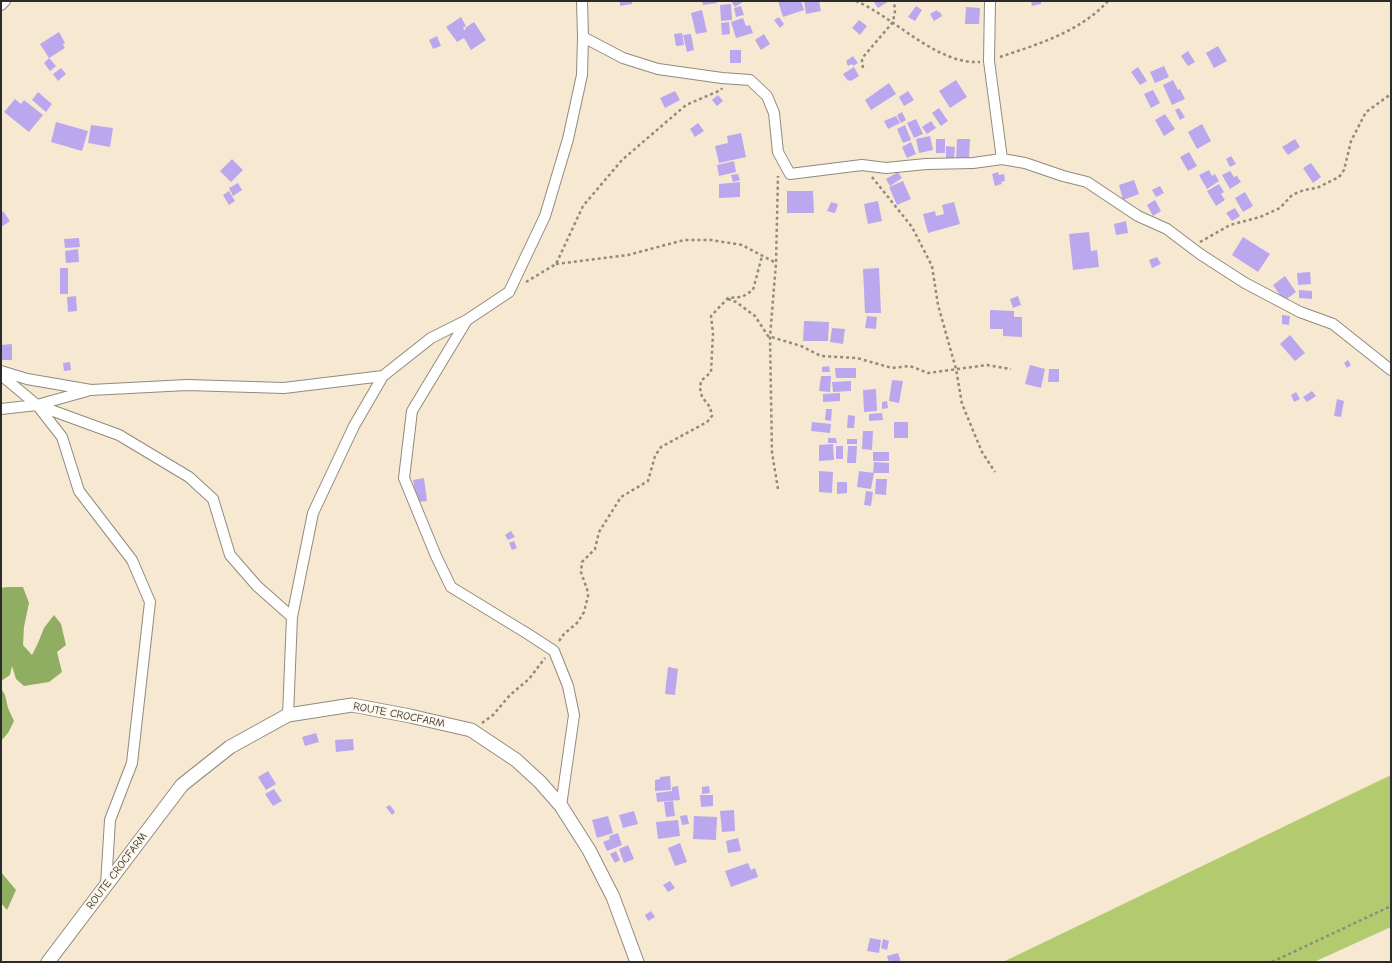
<!DOCTYPE html>
<html>
<head>
<meta charset="utf-8">
<style>
	body { margin:0 }
	#map { position:relative; width:1392px; height:963px; overflow:hidden; background:#f7e9d1; font-family:"Comic Neue",sans-serif }
	canvas { display:block }
	.frame { position:absolute; inset:0; border:2px solid #2b2b2b; pointer-events:none }
</style>
</head>
<body>
<div id="map">
<canvas width="1392" height="963"></canvas>
<div class="frame"></div>
</div>
<script>
const ctx = document.querySelector('canvas').getContext('2d');
ctx.lineJoin = 'round';
function fill(path, color) {
  ctx.fillStyle = color;
  ctx.fill(path, 'evenodd');
}
function strokePath(path, color, width, dash) {
  ctx.strokeStyle = color;
  ctx.lineWidth = width;
  ctx.lineCap = dash ? 'butt' : 'round';
  ctx.setLineDash(dash || []);
  ctx.stroke(path);
}
function label(font, color, halo, rows, align = 'center') {
  ctx.font = font + ' "Comic Neue",sans-serif';
  ctx.lineWidth = 3;
  ctx.setLineDash([]);
  ctx.textBaseline = 'middle';
  ctx.strokeStyle = halo;
  ctx.fillStyle = color;
  for (const [text, x, y, turn = 0] of rows) {
    ctx.save();
    ctx.translate(x, y);
    ctx.rotate((+turn || 0) * Math.PI / 180);
    ctx.textAlign = isNaN(turn) ? turn : align;
    if (halo) ctx.strokeText(text, 0, 0);
    ctx.fillText(text, 0, 0);
    ctx.restore();
  }
}
const green = new Path2D(`
	M1391 775V927L1314 962H1003Z`);
const forest = new Path2D(`
	M7 587H23L29 603 24 627 23 645 32 655 38 643 44 628 54 615 61 624 66 645 57 652 62 672 49 682 24 686 16 679 12 666 10 675 1 681V588Z
	M1 688 5 695 8 708 14 721 8 733 1 741Z
	M1 872 16 890 7 910 1 903Z`);
const building = new Path2D(`
	M620 1H632V4L620 6Z
	M702 1H717V3L703 5Z
	M731 1H742L743 2 735 7Z
	M778 1H801L804 10 783 17Z
	M804 1H819L821 11 806 14Z
	M876 1H889L878 8 874 2Z
	M1031 1H1041V4L1032 6Z
	M731 4 732 20 721 21 720 5Z
	M741 6 744 15 736 17 734 8Z
	M916 6 922 10 915 21 908 17Z
	M966 7 980 8 979 24H965Z
	M702 10 707 32 696 34 691 13Z
	M937 10 938 12H940L942 16 934 21 930 14Z
	M461 17 466 26 463 28 464 30 466 29 465 28 474 22 486 40 471 50 464 38 457 42 446 27Z
	M779 17 784 24 780 28 774 20Z
	M743 18 746 26 750 25 753 33 736 38 731 22Z
	M859 20 867 26 860 35 852 28Z
	M729 22 730 34 722 35 721 23Z
	M59 32 65 43 63 44 65 48 49 58 40 44Z
	M682 33 684 45 676 46 674 34Z
	M691 34 694 50 687 52 683 35Z
	M764 34 770 44 761 50 755 40Z
	M437 36 441 46 433 49 429 40Z
	M1218 46 1227 61 1214 68 1206 53Z
	M730 50H741V63H730Z
	M1188 51 1195 62 1188 66 1181 56Z
	M853 56 858 63 853 66 852 64 848 66 846 61Z
	M49 58 56 66 50 71 44 63Z
	M1164 66 1169 77 1155 83 1150 72Z
	M854 67 859 76 851 81 849 80 848 81 843 74Z
	M1138 67 1147 81 1140 85 1131 72Z
	M61 68 66 74 58 81 53 74Z
	M956 80 967 97 950 108 939 91Z
	M1173 80 1178 90 1180 89 1185 99 1172 105 1163 85Z
	M889 83 896 94 871 110 865 100Z
	M1153 90 1160 103 1151 108 1144 94Z
	M675 91 680 100 665 108 660 98Z
	M908 91 914 100 904 106 899 97Z
	M38 92 52 104 46 112 32 100Z
	M718 95 723 101 717 106 712 100Z
	M15 99 21 104 24 100 43 115 29 132 4 112Z
	M939 108 948 121 941 126 932 113Z
	M1179 108 1185 117 1180 120 1175 110Z
	M902 112 906 120 901 123 897 115Z
	M1165 114 1175 129 1164 136 1155 120Z
	M896 116 900 123 888 129 884 121Z
	M916 119 923 134 914 138 907 123Z
	M931 121 936 128 927 134 922 127Z
	M56 122 88 131 82 151 51 142Z
	M698 123 704 131 695 137 690 129Z
	M1202 124 1211 141 1197 149 1188 132Z
	M91 125 113 128 110 147 88 143Z
	M905 125 911 140 903 143 897 129Z
	M741 133 746 157 719 163 715 146 728 143 727 136Z
	M930 136 933 150 919 153 916 139Z
	M936 139H945V153H936Z
	M957 139H970L969 159H956Z
	M1295 139 1300 147 1288 155 1282 147Z
	M911 142 916 154 907 158 902 147Z
	M946 146 955 147 954 159 946 158Z
	M1189 152 1197 166 1188 171 1180 157Z
	M1231 156 1236 164 1230 167 1226 159Z
	M232 159 243 170 231 182 220 171Z
	M734 161 736 172 719 176 717 165Z
	M1311 163 1321 177 1313 183 1303 168Z
	M1209 170 1212 176 1215 174 1219 181 1207 189 1199 175Z
	M1230 171 1234 177 1237 176 1241 182 1230 189 1222 175Z
	M898 172 902 178 890 186 886 179Z
	M998 172 999 175 1004 174 1005 181 1001 182 1002 184 995 186 992 174Z
	M738 174 740 180 733 182 731 175Z
	M1134 180 1139 194 1123 200 1119 185Z
	M903 181 911 199 897 205 889 187Z
	M740 182V197L719 198V184Z
	M238 183 242 190 233 196 229 188Z
	M1219 184 1224 192 1221 194 1225 200 1216 206 1207 191Z
	M1160 186 1164 193 1156 197 1152 190Z
	M229 191 235 201 229 205 223 195Z
	M787 191H813L814 213H787Z
	M1245 192 1253 206 1243 212 1235 198Z
	M1155 200 1161 211 1153 216 1147 205Z
	M878 201 882 221 868 224 864 204Z
	M831 202 838 204 835 213 827 211Z
	M954 202 960 224 928 233 923 214 935 211 936 216 944 214 942 205Z
	M1235 208 1240 216 1232 221 1226 213Z
	M3 211 10 221 1 227V213Z
	M1126 221 1128 233 1116 235 1114 224Z
	M1089 232 1091 251 1097 250 1099 267 1073 270 1069 234Z
	M1243 237 1270 254 1258 272 1232 255Z
	M79 238 80 247 65 248 64 239Z
	M78 249 79 262 66 263 65 251Z
	M1157 257 1161 264 1152 268 1149 260Z
	M60 268H68V294H60Z
	M879 268 881 313H865L863 269Z
	M1310 272 1311 284 1298 285 1297 273Z
	M1285 276 1296 292 1284 301 1273 285Z
	M1299 290 1312 291V299L1299 298Z
	M76 296 77 311 68 312 67 297Z
	M1018 296 1021 305 1013 308 1010 299Z
	M990 310 1014 311V317H1022V337L1003 336V329H990Z
	M1282 315 1290 316 1289 325 1282 324Z
	M867 316 877 317 876 329 865 328Z
	M804 321 829 322 828 341H803Z
	M832 328 845 329 843 344 830 342Z
	M1290 335 1305 353 1295 361 1280 344Z
	M12 344V360H2L1 345Z
	M1348 360 1351 365 1347 368 1344 363Z
	M70 362 71 370 64 371 63 363Z
	M1030 365 1045 369 1041 388 1025 384Z
	M829 366 830 372H822V367Z
	M835 368H856V378H836Z
	M1049 369H1059V382H1048Z
	M821 376H831L830 392 819 391Z
	M892 380 903 381 899 403 889 401Z
	M851 381V391L833 392 832 382Z
	M876 389 877 411 864 412 863 390Z
	M1312 391 1316 396 1307 402 1303 397Z
	M1296 392 1300 399 1294 402 1291 395Z
	M840 393V401L823 402V394Z
	M1337 399 1344 401 1341 417 1334 416Z
	M887 401 888 408 882 409V402Z
	M826 409H832L831 421 825 420Z
	M882 413 883 420 869 421V414Z
	M848 415 855 416 854 428H847Z
	M812 422 831 424 830 433 811 431Z
	M894 422H908V438H894Z
	M863 431H873L872 450 862 449Z
	M828 438H836L837 443H828Z
	M847 439H857V444H847Z
	M833 444 834 460 819 461V445Z
	M836 446H843V459H836Z
	M848 446H857L856 463H847Z
	M873 452H889V461H873Z
	M874 462 889 463V473H873Z
	M819 471 833 472 832 493 819 492Z
	M859 471 874 473 871 489 857 487Z
	M424 478 427 501 417 502 413 480Z
	M876 479H887L886 495 875 494Z
	M837 482H847V493L837 494Z
	M866 491 873 492 871 506 864 505Z
	M511 531 515 537 508 540 505 535Z
	M514 541 517 548 512 550 509 543Z
	M668 667 678 669 675 695 665 694Z
	M316 733 319 742 305 746 302 737Z
	M353 739 354 750 336 752 335 740Z
	M268 771 276 784 266 790 258 777Z
	M670 776 671 790 655 791V780L660 779V777Z
	M678 786 680 800 657 802 656 793 672 791V787Z
	M709 786 710 793 702 794V787Z
	M274 789 282 801 273 806 265 794Z
	M700 795H713V806L701 807Z
	M673 801 675 816 666 817 664 802Z
	M390 805 395 812 392 815 386 807Z
	M734 810 735 831 722 832 720 811Z
	M634 811 638 824 623 828 619 815Z
	M687 815 689 824 682 825 680 816Z
	M608 816 613 833 597 838 592 820Z
	M694 816 717 817 716 840 693 839Z
	M678 820 680 836 658 839 656 822Z
	M618 833 622 845 607 851 603 842 610 839 609 836Z
	M738 838 741 851 728 853 726 841Z
	M680 843 687 862 675 866 668 848Z
	M628 845 634 859 624 863 619 849Z
	M616 851 620 860 615 863 610 854Z
	M748 863 751 870 755 868 758 877 731 887 725 871Z
	M670 881 675 888 668 892 663 885Z
	M651 911 655 917 648 921 645 915Z
	M870 938 881 940 879 953 867 951Z
	M883 939 889 941 887 950 881 948Z
	M898 953 901 962H889L887 956Z`);
const path = new Path2D(`
	M856 1C894 17 937 65 980 62
	M1000 57C1038 44 1080 32 1108 1
	M863 68 862 60 864 56 893 22 895 11 894 1
	M872 177 912 227 932 266 938 305 956 369 962 404 982 452 995 472
	M1200 242 1230 225 1260 217 1280 208 1292 195 1304 190 1317 188 1339 177 1344 170 1351 141 1366 112 1391 94
	M556 264 628 255 684 240H711L742 245 776 263
	M526 282 556 264 583 206 622 160 686 105 721 90 722 88
	M728 299 736 302 755 316 768 336 801 346 821 356 857 358 892 368 910 366 928 373 987 365 1011 369
	M778 489 772 453 770 337 776 263 778 176
	M559 641 564 634 578 622 584 612 588 596V592L581 572 582 562 595 549 599 532 621 497 648 481 655 456 661 447 707 422 712 416 710 407 702 397 700 388 701 381 711 372 713 333 711 316 728 298 742 297 753 290 762 256
	M482 723 493 715 510 695 529 679 545 658
	M1272 962 1391 906`);
const minor = new Path2D(`
	M990 1 989 61 1002 159
	M1 5 5 1
	M583 37 623 58 658 69 722 78 750 80 767 96 774 113 778 152 790 174 862 165 886 168 926 164 973 163 1002 159 1025 163 1063 176 1087 182 1138 216 1167 229 1200 254 1245 283 1300 312 1333 324 1391 370
	M467 320 412 411 404 478 436 556 451 587 528 634 554 651 568 686 574 715 561 806
	M1 371 27 379 91 390 187 385 284 388 383 376
	M1 375 37 405 119 435 189 477 213 499 230 555 257 586 292 617
	M37 405 62 437 79 491 132 560 150 602 132 763 110 820 106 885
	M1 409 37 405 87 391
	M288 715 292 617 313 513 354 426 383 376 431 338 467 320 509 292 545 216 568 139 582 75 583 37 582 1`);
const tertiary = new Path2D(`
	M48 962 182 785 230 747 288 715 352 705 410 716 471 730 516 760 540 782 561 806 589 850 613 897 637 962`);
const streetNames = [
	["ROUTE CROCFARM",399,715,11],
	["ROUTE CROCFARM",117,871,-53]
];
fill(green, '#b4ca6e');
fill(forest, '#8fae61');
fill(building, '#baa7ee');
strokePath(minor, '#918a7e', 12);
strokePath(tertiary, '#918a7e', 15);
strokePath(path, '#918a7e', 2.5, [3, 3]);
strokePath(minor, '#fff', 10);
strokePath(tertiary, '#fff', 13);
label('11px', '#2b2b2b', '#fcf5e5', streetNames);
</script>
</body>
</html>
